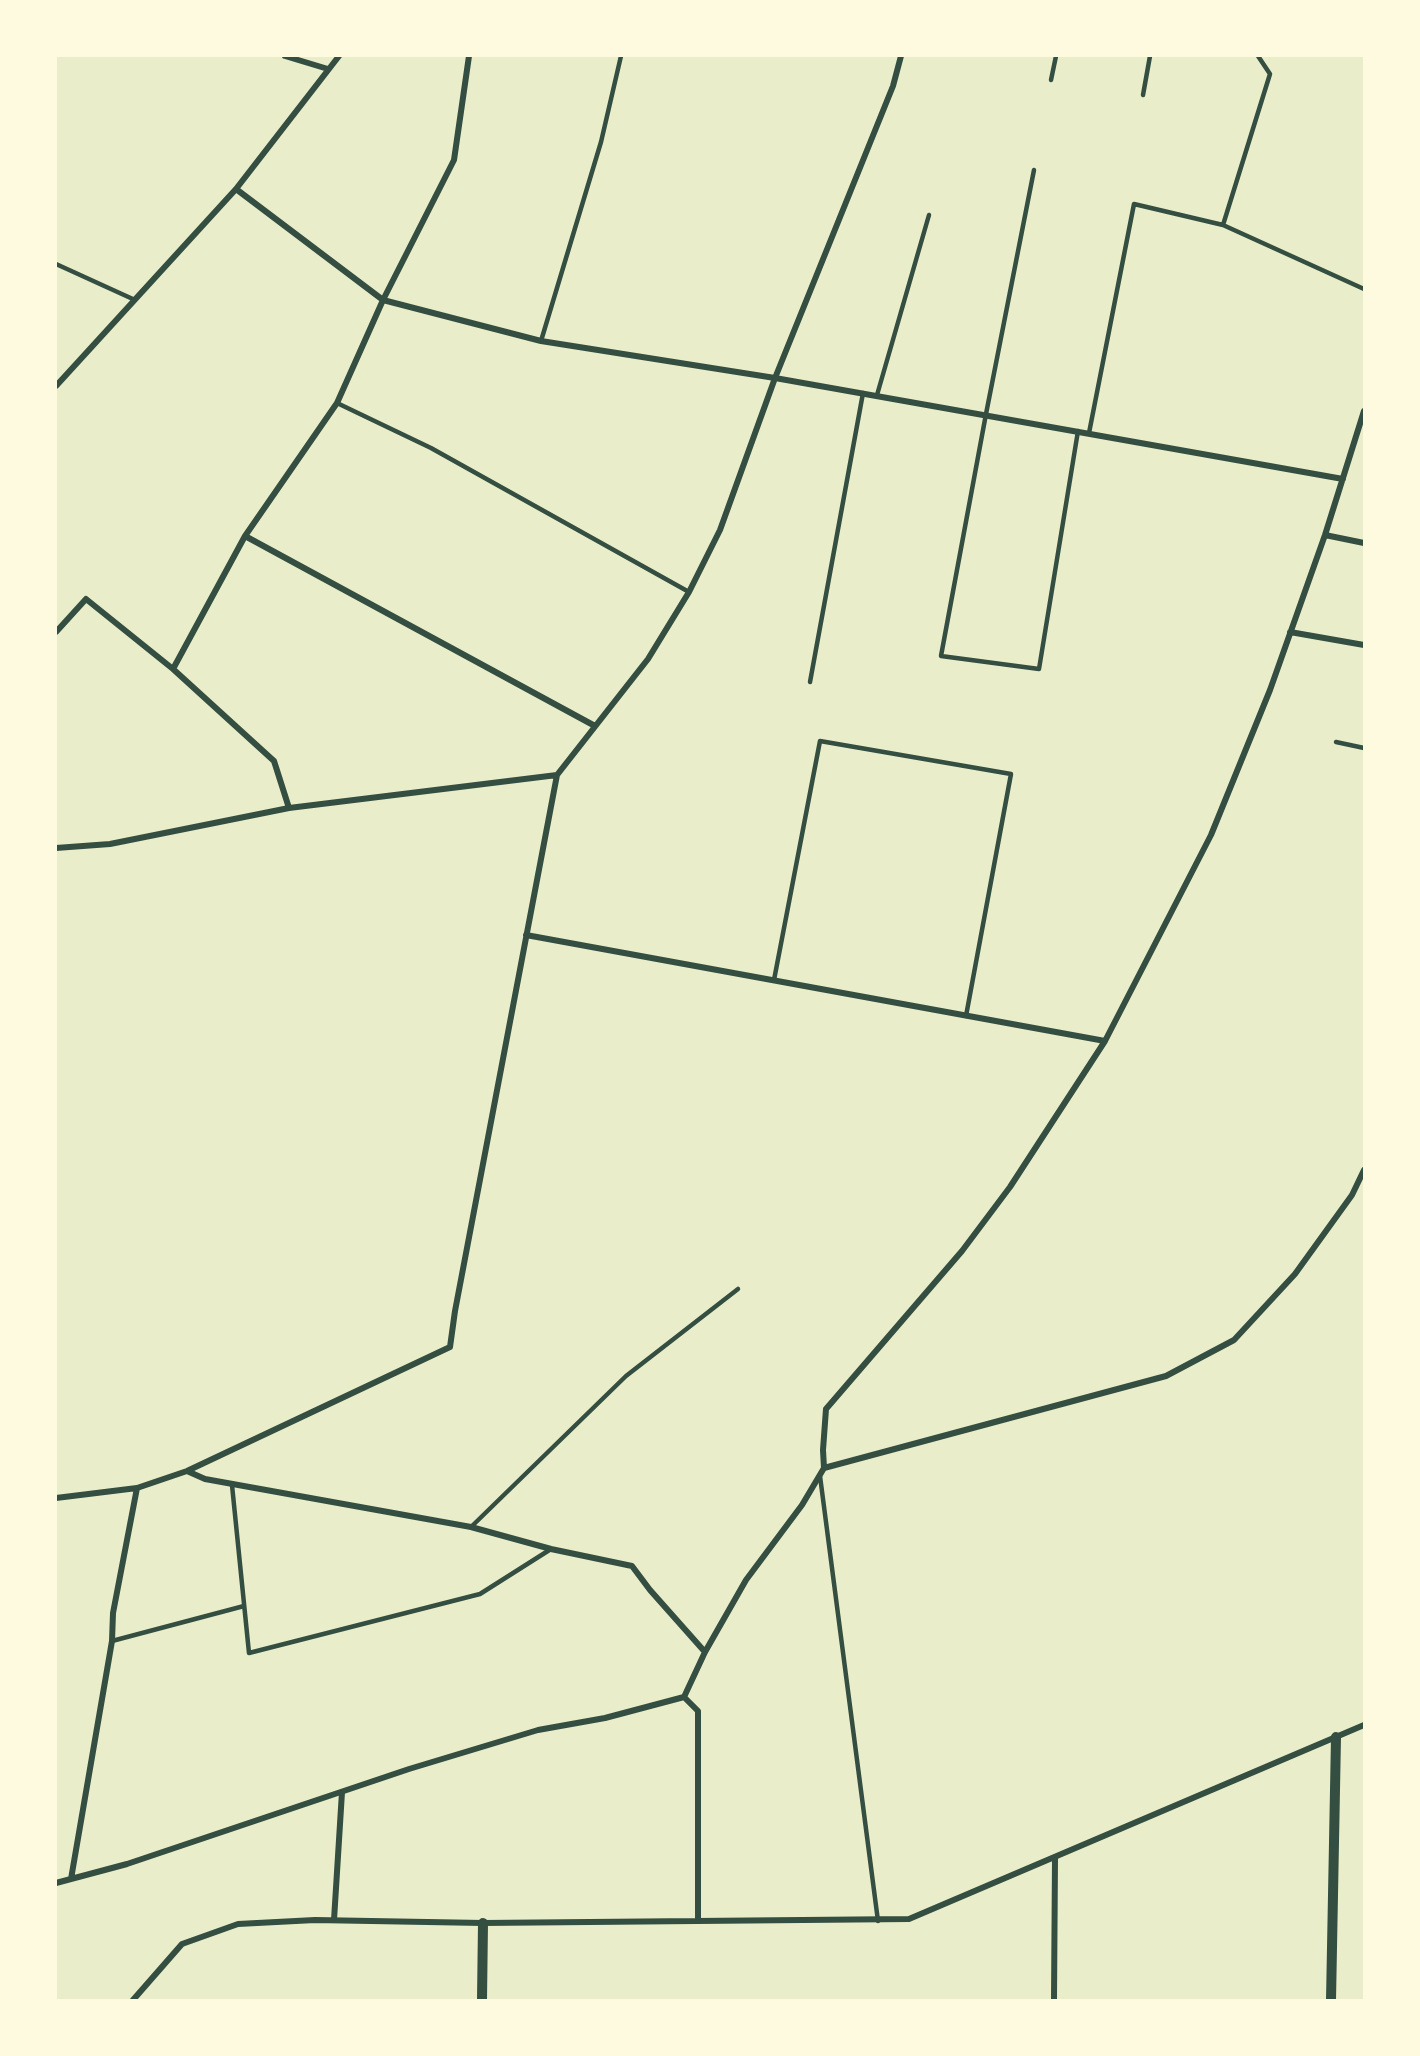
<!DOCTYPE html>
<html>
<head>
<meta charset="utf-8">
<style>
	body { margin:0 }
	#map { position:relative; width:1420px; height:2056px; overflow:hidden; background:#e9edc9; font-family:Roboto,sans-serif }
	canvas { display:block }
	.frame { position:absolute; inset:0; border:57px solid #fefae0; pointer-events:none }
</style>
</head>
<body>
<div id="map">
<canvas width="1420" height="2056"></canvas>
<div class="frame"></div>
</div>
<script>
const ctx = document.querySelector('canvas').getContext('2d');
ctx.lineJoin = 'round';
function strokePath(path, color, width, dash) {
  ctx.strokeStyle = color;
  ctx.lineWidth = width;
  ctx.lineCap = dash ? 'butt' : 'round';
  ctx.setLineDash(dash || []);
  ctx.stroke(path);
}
const service = new Path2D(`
	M1051 80 1056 56
	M1143 95 1150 56
	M1034 170 986 414 941 656 1039 669 1078 431
	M1223 225 1270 74 1258 56
	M56 264 135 300
	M541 341 601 142 621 56
	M877 395 929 215
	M337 403 431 448 689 592
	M1089 433 1134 204 1223 225 1364 289
	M810 682 863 393
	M1336 742 1364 748
	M774 980 820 741 1011 774 966 1016
	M820 1476 878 1921
	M232 1485 249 1653 480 1594 551 1549
	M471 1527 626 1376 738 1289
	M112 1641 244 1606`);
const minor = new Path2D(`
	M285 56 328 69
	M236 189 383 300 541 341 775 378 1343 479
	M56 386 236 189 339 56
	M1325 535 1364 543
	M245 536 595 726
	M56 632 86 599 173 669 274 761 289 808
	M1290 632 1364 645
	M173 669 245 536 337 403 383 300 454 160 469 56
	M56 848 110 844 289 808 557 775
	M526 935 1105 1041
	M824 1468 823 1450 826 1409 962 1251 1010 1187 1105 1041 1211 835 1270 690 1325 535 1364 411
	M187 1471 205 1479 471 1527 551 1549 632 1566 650 1590 705 1652
	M56 1498 137 1488 187 1471 450 1347 455 1311 557 775 648 659 689 592 720 530 775 378 893 86 901 56
	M684 1697 698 1711V1921
	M71 1879 112 1641 113 1613 137 1488
	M56 1883 127 1864 409 1769 538 1730 605 1718 684 1697 705 1652 746 1580 802 1505 824 1468 1166 1376 1234 1340 1295 1274 1352 1195 1364 1170
	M334 1920 342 1792
	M133 2000 182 1944 238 1924 315 1920 483 1923 909 1919 1364 1725
	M1054 2000 1055 1858`);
const tertiary = new Path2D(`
	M482 2000 483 1923
	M1331 2000 1336 1737`);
strokePath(service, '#344e41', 4.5);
strokePath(minor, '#344e41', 6);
strokePath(tertiary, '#344e41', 10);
</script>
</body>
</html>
